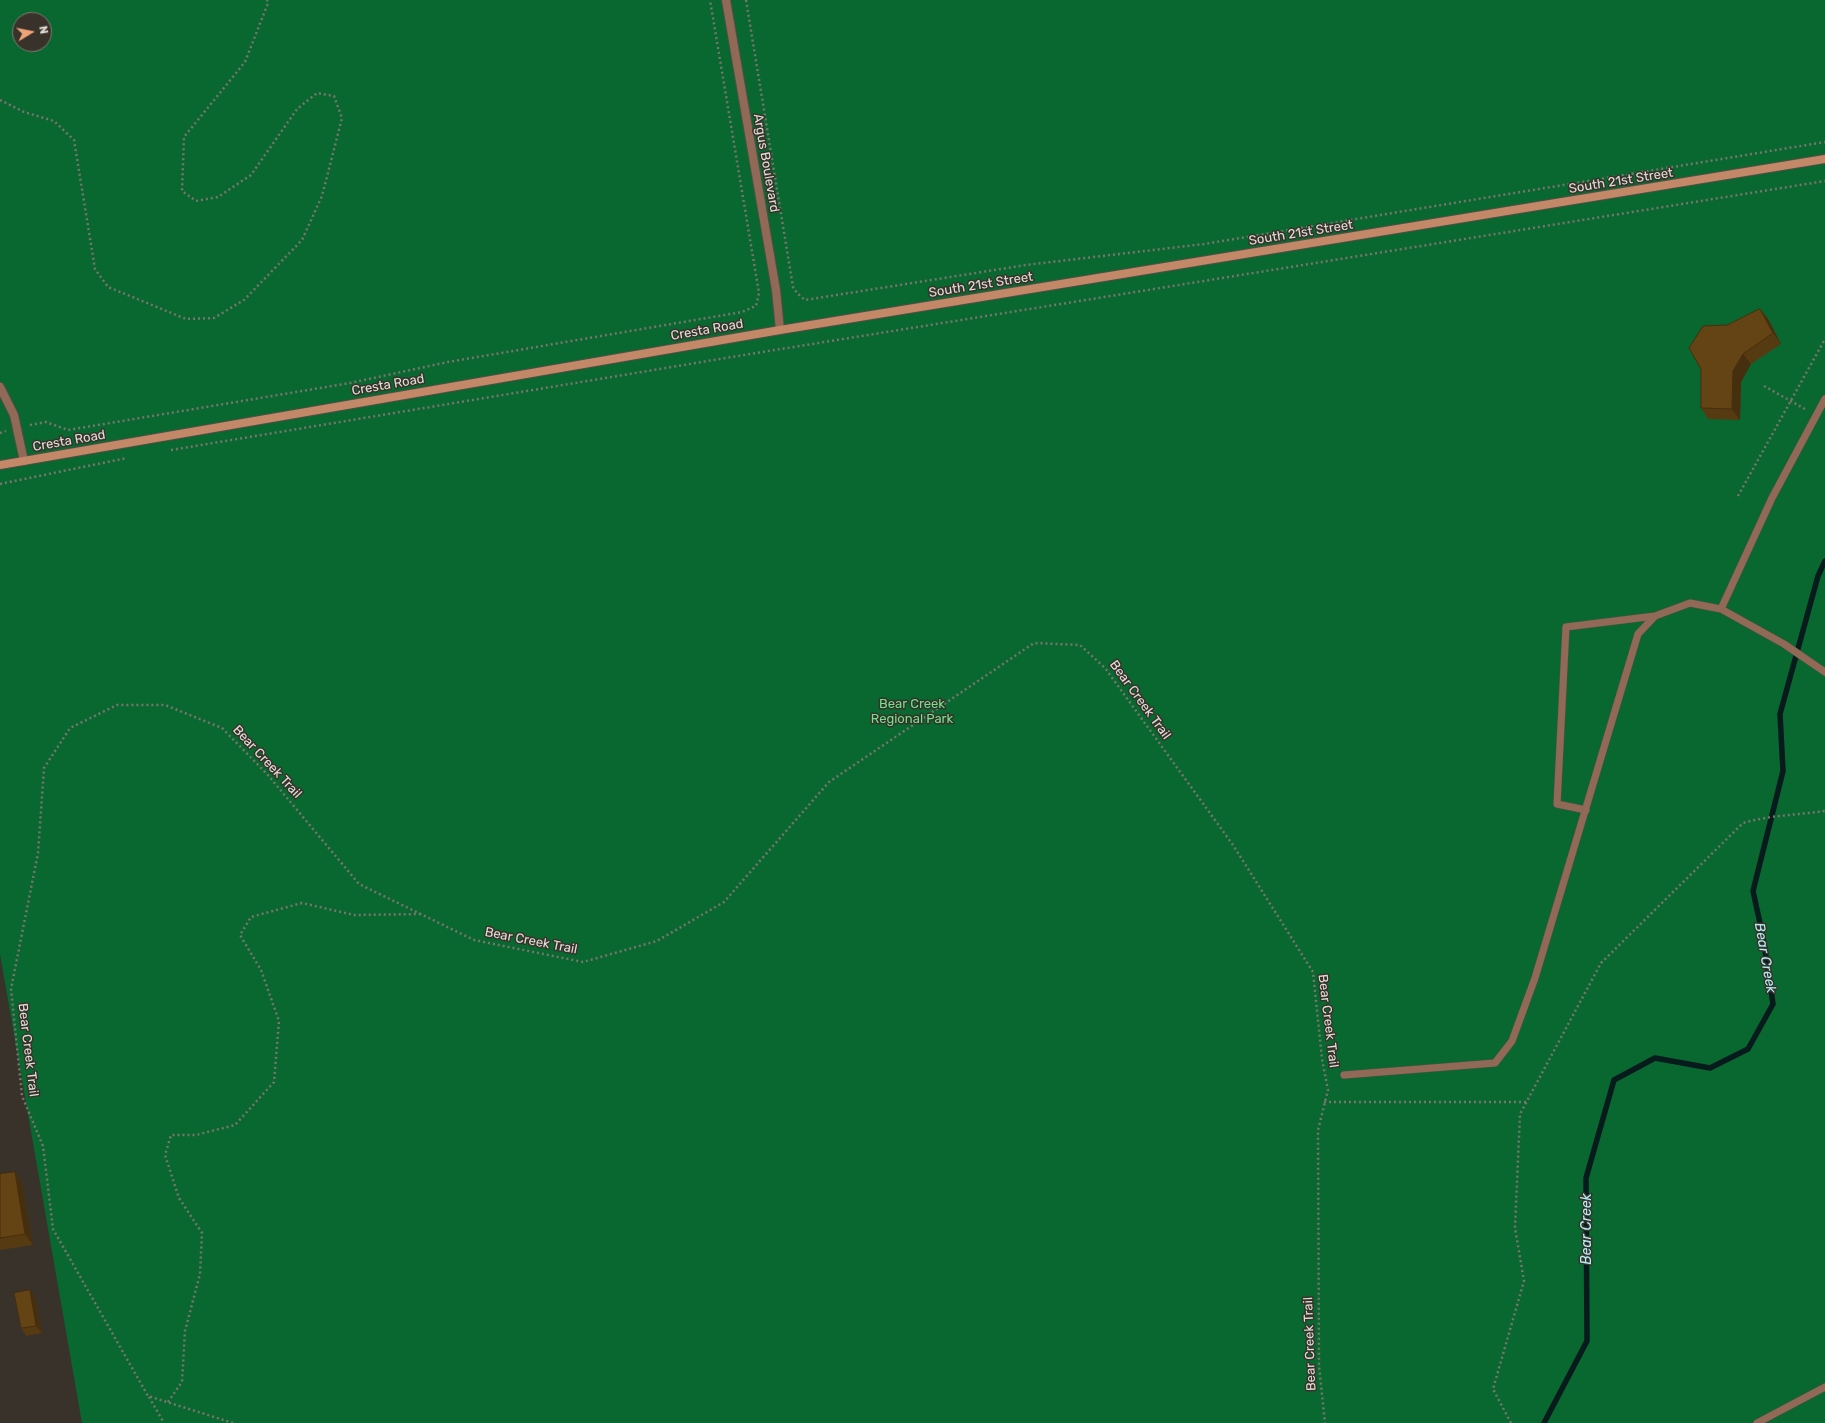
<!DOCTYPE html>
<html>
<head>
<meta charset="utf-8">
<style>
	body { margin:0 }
	#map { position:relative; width:1825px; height:1423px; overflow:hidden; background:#38322a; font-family:Rubik,sans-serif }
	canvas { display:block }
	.north { position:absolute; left:12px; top:12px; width:40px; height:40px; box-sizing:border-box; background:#38322a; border:1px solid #7c7770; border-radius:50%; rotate:80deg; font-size:11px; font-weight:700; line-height:16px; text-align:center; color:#e2ded9 }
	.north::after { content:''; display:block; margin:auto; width:14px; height:18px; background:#efa377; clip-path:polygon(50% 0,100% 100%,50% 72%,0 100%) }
</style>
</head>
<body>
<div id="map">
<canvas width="1825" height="1423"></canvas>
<div class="north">N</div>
</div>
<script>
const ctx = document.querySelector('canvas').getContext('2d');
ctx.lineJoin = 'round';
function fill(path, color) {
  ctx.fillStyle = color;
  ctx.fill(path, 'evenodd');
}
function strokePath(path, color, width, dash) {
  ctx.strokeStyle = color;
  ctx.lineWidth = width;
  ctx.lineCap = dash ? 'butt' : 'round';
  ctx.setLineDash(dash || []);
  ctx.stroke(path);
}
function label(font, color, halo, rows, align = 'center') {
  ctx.font = font + ' Rubik,sans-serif';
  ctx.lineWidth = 3;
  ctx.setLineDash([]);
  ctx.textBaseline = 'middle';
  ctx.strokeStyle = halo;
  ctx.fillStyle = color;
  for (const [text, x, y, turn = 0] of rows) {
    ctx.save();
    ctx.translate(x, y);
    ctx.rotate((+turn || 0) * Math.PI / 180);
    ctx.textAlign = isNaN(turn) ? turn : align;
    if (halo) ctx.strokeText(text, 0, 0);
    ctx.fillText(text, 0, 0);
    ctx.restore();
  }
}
const green = new Path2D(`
	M0 0H1825V1423H82L0 954ZM20 20H44V44H20Z`);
const stream = new Path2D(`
	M1544 1423 1587 1341 1586 1178 1614 1080 1655 1058 1710 1068 1748 1049 1773 1004 1763 937 1753 891 1783 771 1780 714 1818 576 1825 561`);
const path = new Path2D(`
	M746 0 793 287 797 293 805 300 1026 265 1204 244 1825 142
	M0 100 24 112 54 121 74 140 95 269 108 287 186 319 214 318 244 300 302 240 322 196 342 118 334 96 317 93 297 109 251 175 218 197 196 201 182 191 184 137 245 62 268 3 267 0
	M1764 386 1805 409
	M30 425 46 422 68 430 350 383 448 362 742 312 756 306 759 293 710 0
	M0 433 6 431
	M171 450 750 354 1825 181
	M0 484 127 458
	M1738 496 1825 339
	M1324 1102H1526
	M149 1397 164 1423
	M168 1402 182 1382 185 1331 200 1274 202 1233 179 1198 165 1155 171 1135H196L235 1125 274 1082 279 1021 261 970 240 935 251 917 302 903 354 915 421 914
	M233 1423 148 1396 53 1229 43 1146 22 1096 11 989 38 853 44 768 70 728 117 705H165L222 728 267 774 359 884 474 940 583 962 657 941 724 902 829 782 1034 643 1080 645 1105 668 1233 845 1313 972 1322 1059 1328 1090 1318 1130 1319 1366 1325 1423
	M1511 1423 1493 1389 1524 1281 1515 1228 1520 1114 1601 963 1743 823C1770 815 1798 815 1825 811`);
const service = new Path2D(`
	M1721 609 1772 498 1825 399
	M1655 616 1690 603 1721 609 1784 644 1825 672
	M1344 1075 1495 1063 1512 1041 1535 978 1638 634 1655 616 1566 627 1557 804 1586 810
	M1757 1423 1825 1387`);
const minor = new Path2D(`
	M726 0 776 290 780 330
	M0 387 14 415 24 461`);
const secondary = new Path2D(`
	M0 465 780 330 1825 159`);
const wall = new Path2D(`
	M1760 309 1768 319 1781 344 1751 364 1741 382 1740 420 1708 419 1701 408 1727 325Z
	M15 1172 22 1183 33 1245 0 1250V1174Z
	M30 1290 35 1297 42 1333 26 1336 21 1328Z`);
const shadedWall = new Path2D(`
	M1760 309 1768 319 1781 344 1773 333Z
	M1743 354 1751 364 1741 382 1740 420 1732 409 1733 371Z
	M15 1172 22 1183 33 1245 25 1234Z
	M30 1290 35 1297 42 1333 36 1326Z`);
const building = new Path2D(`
	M1760 309 1773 333 1743 354 1733 371 1732 409 1701 408V369L1689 348 1703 326 1727 325Z
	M15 1172 25 1234 0 1238V1174Z
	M30 1290 36 1326 21 1328 14 1293Z`);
const streetNames = [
	["Argus Boulevard",766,163,80],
	["South 21st Street",1621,181,-9],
	["South 21st Street",1301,233,-9],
	["South 21st Street",981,285,-9],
	["Cresta Road",707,330,-10],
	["Cresta Road",388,385,-10],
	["Cresta Road",69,441,-10],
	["Bear Creek Trail",1140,700,54],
	["Bear Creek Trail",267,762,47],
	["Bear Creek Trail",531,941,11],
	["Bear Creek Trail",1328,1021,83],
	["Bear Creek Trail",28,1050,83],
	["Bear Creek Trail",1310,1344,-92]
];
const parkNames = [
	["Bear Creek",912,704],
	["Regional Park",912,719]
];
const waterNames = [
	["Bear Creek",1765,958,80],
	["Bear Creek",1587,1229,-90]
];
fill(green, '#096830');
strokePath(stream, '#071a1c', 5.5);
strokePath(service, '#534e46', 8);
strokePath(minor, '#534e46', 10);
strokePath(secondary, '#534e46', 10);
strokePath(path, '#79746d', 2.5, [2, 3]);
strokePath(service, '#906a56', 7);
strokePath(minor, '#906a56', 8);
strokePath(secondary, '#c38867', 8);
fill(wall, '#563a11');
fill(shadedWall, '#462f0e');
fill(building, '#644314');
strokePath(building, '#462f0e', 1);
label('13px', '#e2ded9', '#38322a', streetNames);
label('13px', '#70e18e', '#38322a', parkNames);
label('italic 14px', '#b2f0f6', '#38322a', waterNames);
</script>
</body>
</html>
